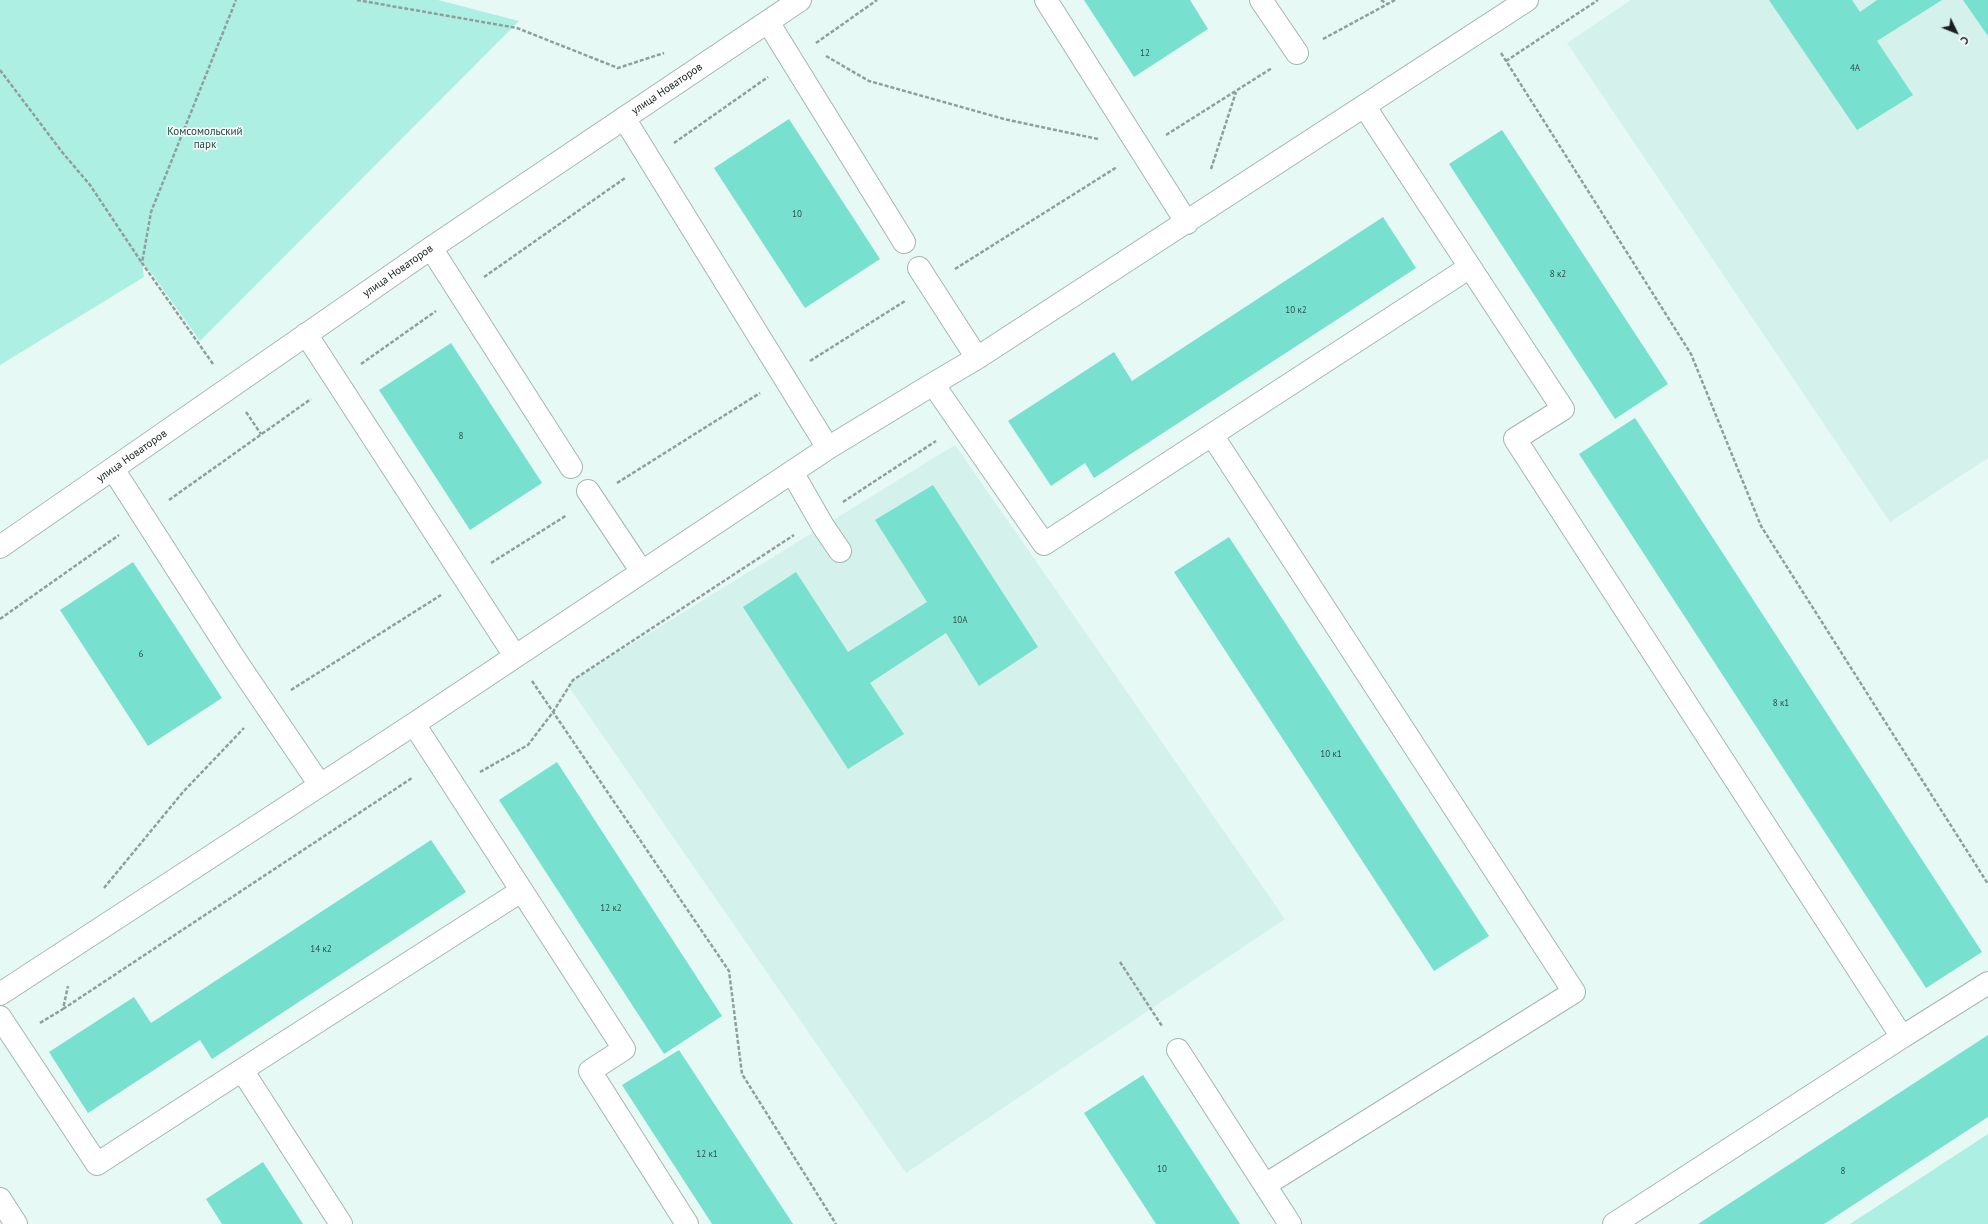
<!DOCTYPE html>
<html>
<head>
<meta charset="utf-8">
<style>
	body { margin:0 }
	#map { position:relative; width:1988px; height:1224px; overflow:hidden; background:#e6f9f5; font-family:"PT Sans",sans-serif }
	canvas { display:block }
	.north { position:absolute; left:1936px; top:12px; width:40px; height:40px; -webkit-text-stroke:3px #fff; paint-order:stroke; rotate:133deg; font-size:11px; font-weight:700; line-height:16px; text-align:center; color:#181f1e }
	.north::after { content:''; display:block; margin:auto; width:14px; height:18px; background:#181f1e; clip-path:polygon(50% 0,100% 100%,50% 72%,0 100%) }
</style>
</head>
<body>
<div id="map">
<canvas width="1988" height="1224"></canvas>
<div class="north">С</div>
</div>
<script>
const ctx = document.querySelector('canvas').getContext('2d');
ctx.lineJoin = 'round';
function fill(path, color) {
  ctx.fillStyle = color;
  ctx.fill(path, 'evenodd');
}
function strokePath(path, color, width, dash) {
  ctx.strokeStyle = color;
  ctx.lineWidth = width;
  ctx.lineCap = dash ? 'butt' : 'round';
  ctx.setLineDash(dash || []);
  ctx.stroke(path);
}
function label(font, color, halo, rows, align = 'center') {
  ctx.font = font + ' "PT Sans",sans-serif';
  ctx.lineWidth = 3;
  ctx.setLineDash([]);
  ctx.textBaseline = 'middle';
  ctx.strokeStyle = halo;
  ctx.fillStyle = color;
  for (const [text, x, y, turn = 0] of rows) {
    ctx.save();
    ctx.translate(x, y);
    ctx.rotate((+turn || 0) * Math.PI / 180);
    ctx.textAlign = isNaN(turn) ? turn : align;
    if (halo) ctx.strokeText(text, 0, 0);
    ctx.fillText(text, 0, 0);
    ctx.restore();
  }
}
const built = new Path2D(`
	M1631 0H1988V458L1890 522 1567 43Z
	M955 445 1285 919 906 1173 567 684Z`);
const green = new Path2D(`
	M0 0H438L519 21 200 341 153 275 142 263 144 277 0 365Z
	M1988 1134V1224H1850Z`);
const building = new Path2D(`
	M1084 0H1190L1208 29 1134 77Z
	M1769 0H1852L1860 12 1877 0H1942L1877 41 1913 95 1857 130Z
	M1963 0H1988V36Z
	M789 119 880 259 805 308 714 168Z
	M1502 130 1668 384 1615 419 1449 164Z
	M1383 217 1416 268 1094 478 1085 463 1051 486 1008 421 1114 352 1132 381Z
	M451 343 542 483 470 530 379 390Z
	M1635 418 1982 952 1926 988 1579 454Z
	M933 485 1038 647 979 686 946 633 870 683 904 734 848 769 743 607 796 572 848 652 927 602 875 520Z
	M1229 537 1489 936 1434 971 1174 572Z
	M133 562 222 698 148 746 60 610Z
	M557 762 722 1016 664 1054 499 800Z
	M431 840 466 892 212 1059 200 1040 88 1113 49 1052 134 997 151 1023Z
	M1988 1035V1117L1824 1224H1698Z
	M679 1050 793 1224H712L622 1085Z
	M1143 1075 1240 1224H1156L1084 1113Z
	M263 1162 303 1224H222L206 1199Z`);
const path = new Path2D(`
	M357 0 517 28 618 68 664 53
	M1381 0 1387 4
	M1323 39 1395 0
	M816 43 877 0
	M1501 53 1691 354 1761 526 1988 884
	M826 56 869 81 1004 119 1098 139
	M1506 61 1598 0
	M0 70 62 152 90 185 142 263
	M1166 135 1272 68
	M674 143 768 77
	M1211 169 1236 92
	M955 269 1117 167
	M484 277 625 178
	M810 361 905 301
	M213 364 142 263 151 212 236 0
	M361 364 436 311
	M246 412 261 434
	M617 483 760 393
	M169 500 311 399
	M843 502 936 441
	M491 563 567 515
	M0 619 119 535
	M532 681 729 971 742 1074 836 1224
	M291 690 441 595
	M480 772 528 745 553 712 573 680 794 535
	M104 888 183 792 244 728
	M1120 962 1162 1026
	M63 1009 412 778
	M40 1023 63 1009 68 986`);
const minor = new Path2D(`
	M1046 0 1187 223
	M1261 0 1297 53
	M768 22 904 242
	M1365 107 1563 409 1515 439 1902 1037 1614 1224
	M624 118 828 448 933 384 1044 544 1470 267
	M431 248 571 467
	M919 268 977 358
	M306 334 515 656
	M933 384 977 358 1527 0
	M1212 435 1574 992 1265 1185
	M113 469 236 661 320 785
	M792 472 823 526 840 551
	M588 491 642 572
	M0 547 431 248 800 0
	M414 724 624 1049 590 1071 687 1224
	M0 994 414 724 828 448
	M0 1017 97 1164 242 1070
	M1902 1037 1988 983
	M1178 1050 1290 1224
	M0 1199 16 1224
	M341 1224 242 1070 521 891`);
const numberNames = [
	["12",1145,53],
	["4А",1855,68],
	["10",797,214],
	["8 к2",1558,274],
	["10 к2",1296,310],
	["8",461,436],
	["10А",960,620],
	["6",141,654],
	["8 к1",1781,703],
	["10 к1",1331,754],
	["12 к2",611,908],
	["14 к2",321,949],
	["12 к1",707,1154],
	["10",1162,1169],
	["8",1843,1171]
];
const streetNames = [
	["улица Новаторов",667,89,-34],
	["улица Новаторов",398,271,-35],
	["улица Новаторов",132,456,-35]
];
const parkNames = [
	["Комсомольский",205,132],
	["парк",205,145]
];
fill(built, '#d4f1eb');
fill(green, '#adf0e3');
fill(building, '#77e0ce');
strokePath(minor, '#a3b6b2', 24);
strokePath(path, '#919f9c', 2.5, [4, 2]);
strokePath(minor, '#fff', 22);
label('9px', '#304f4a', null, numberNames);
label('11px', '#181f1e', '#fff', streetNames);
label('11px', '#0d3f37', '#fff', parkNames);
</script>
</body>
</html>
